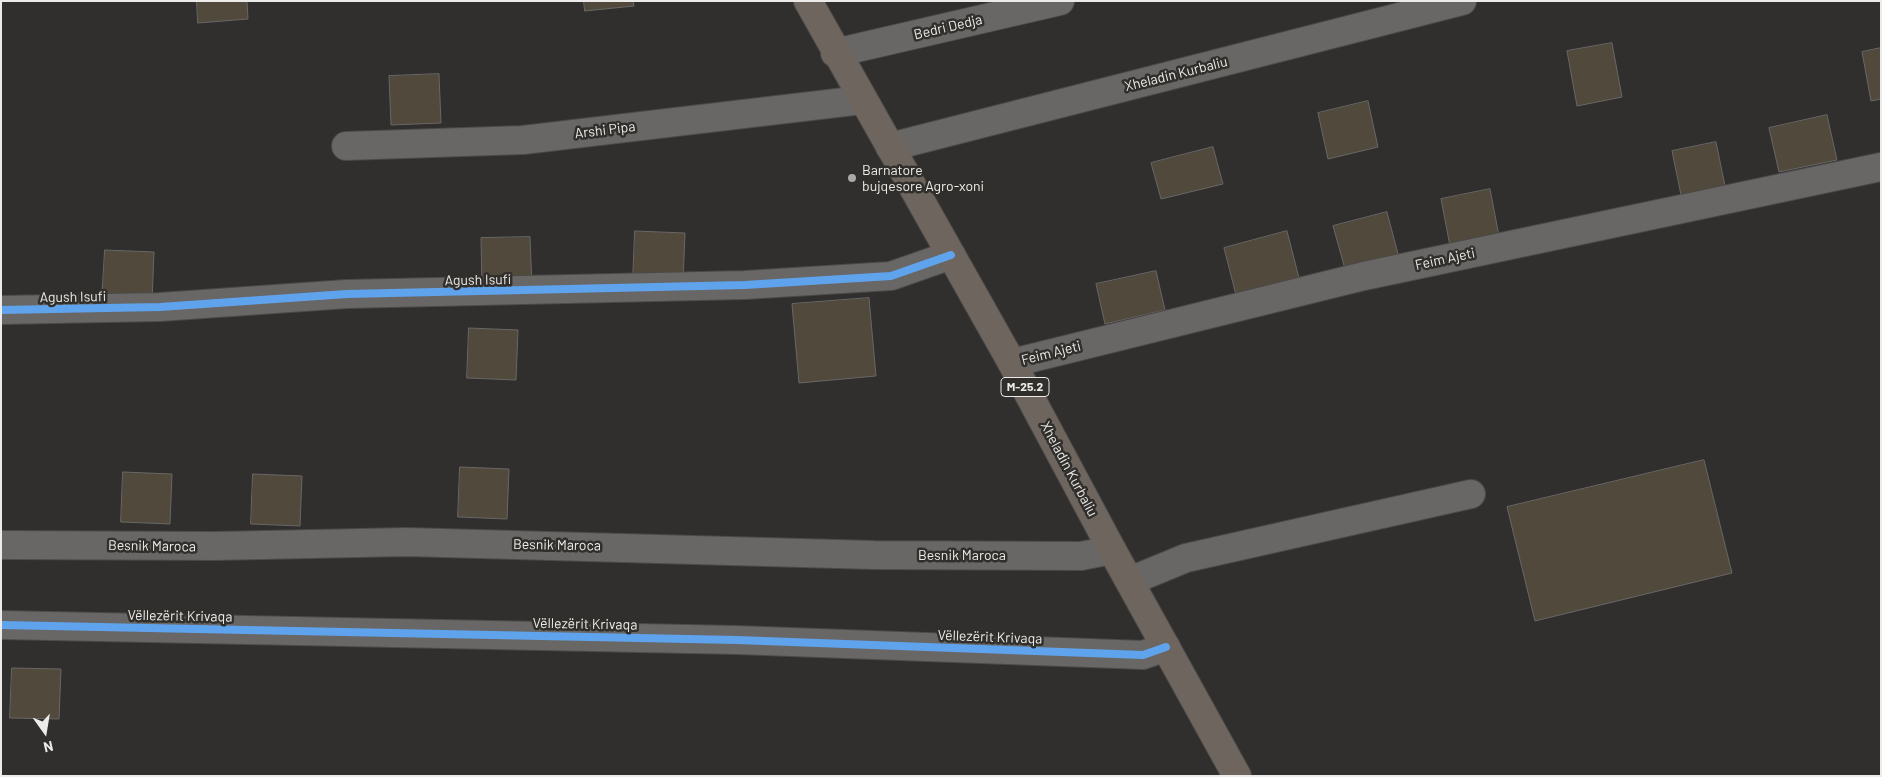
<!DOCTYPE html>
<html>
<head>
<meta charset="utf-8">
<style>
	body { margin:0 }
	#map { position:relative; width:1882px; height:777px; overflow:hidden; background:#302f2d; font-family:Barlow,sans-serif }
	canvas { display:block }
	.frame { position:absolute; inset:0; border:2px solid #edebe9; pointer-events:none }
	.north { position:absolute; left:20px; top:707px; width:50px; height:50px; -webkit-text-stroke:4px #312f2c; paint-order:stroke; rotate:167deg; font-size:14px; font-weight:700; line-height:20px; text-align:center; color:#edebe9 }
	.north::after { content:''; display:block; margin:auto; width:18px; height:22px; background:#edebe9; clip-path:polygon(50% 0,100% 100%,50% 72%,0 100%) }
</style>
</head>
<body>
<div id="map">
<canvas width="1882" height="777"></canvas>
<div class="frame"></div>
<div class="north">N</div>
</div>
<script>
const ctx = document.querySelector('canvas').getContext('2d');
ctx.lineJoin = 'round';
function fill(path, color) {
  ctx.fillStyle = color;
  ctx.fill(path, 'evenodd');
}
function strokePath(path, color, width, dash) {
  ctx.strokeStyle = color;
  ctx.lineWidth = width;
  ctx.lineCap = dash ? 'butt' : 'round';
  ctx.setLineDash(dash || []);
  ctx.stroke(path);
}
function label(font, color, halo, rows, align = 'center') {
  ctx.font = font + ' Barlow,sans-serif';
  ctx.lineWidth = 5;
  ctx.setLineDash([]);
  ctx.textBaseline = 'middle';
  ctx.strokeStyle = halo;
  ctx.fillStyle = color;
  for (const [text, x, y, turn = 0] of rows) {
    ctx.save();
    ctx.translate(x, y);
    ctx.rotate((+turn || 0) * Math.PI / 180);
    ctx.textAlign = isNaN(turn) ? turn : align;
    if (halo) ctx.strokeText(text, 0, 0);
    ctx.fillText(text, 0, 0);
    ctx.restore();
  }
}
const building = new Path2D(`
	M197 1H247L248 19 198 23Z
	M584 1H633L634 6 585 11Z
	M1612 43 1622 97 1577 106 1567 51Z
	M1881 48V99L1871 101 1862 52Z
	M439 74 441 123 391 125 389 76Z
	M1368 101 1378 147 1328 159 1318 113Z
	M1827 115 1837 160 1779 172 1769 128Z
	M1716 142 1725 186 1681 195 1672 151Z
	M1213 147 1223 184 1161 199 1151 163Z
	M1490 189 1499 236 1450 246 1441 199Z
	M1387 212 1398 254 1345 269 1333 226Z
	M635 231 685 233 683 283 633 281Z
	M1287 231 1299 278 1236 295 1224 248Z
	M530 237 532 287 482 288 481 238Z
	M105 250 154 252 152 302 102 300Z
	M1156 271 1165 310 1105 324 1096 284Z
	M869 298 876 376 799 383 792 304Z
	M469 328 518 330 516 380 467 378Z
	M1704 460 1732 573 1535 621 1507 507Z
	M460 467 509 469 507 519 458 517Z
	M123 472 172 474 170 524 121 522Z
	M253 474 302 476 300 526 251 524Z
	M12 668 61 669 59 719 10 718Z`);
const minor = new Path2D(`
	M835 53 1060 1
	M346 146 523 140 862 100
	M890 147 1462 1
	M1 310 160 307 347 294 745 285 891 276 951 255
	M1012 363 1364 276 1881 167
	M1 545 215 546 407 542 873 555 1081 556 1112 550
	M1130 581 1186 558 1471 494
	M1 625 737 640 1143 655 1166 647`);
const major = new Path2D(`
	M808 1 1012 363 1112 550 1237 776`);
const cycleway = new Path2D(`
	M1 310 160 307 347 294 745 285 891 276 951 255
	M1 625 737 640 1143 655 1166 647`);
const markers = [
	[852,178,5,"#aba9a7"]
];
const shields = [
	[1025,387,48]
];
const shieldNames = [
	["M-25.2",1025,387]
];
const streetNames = [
	["Bedri Dedja",948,27,-13],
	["Xheladin Kurbaliu",1176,74,-14],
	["Arshi Pipa",605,130,-7],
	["Feim Ajeti",1445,259,-12],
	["Agush Isufi",478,280,-1],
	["Agush Isufi",73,297,-1],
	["Feim Ajeti",1051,353,-14],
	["Xheladin Kurbaliu",1069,469,62],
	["Besnik Maroca",557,545,1],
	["Besnik Maroca",152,546,1],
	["Besnik Maroca",962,555],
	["Vëllezërit Krivaqa",180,616,1],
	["Vëllezërit Krivaqa",585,624,1],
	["Vëllezërit Krivaqa",990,637,2]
];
const poiNames = [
	["Barnatore",862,170],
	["bujqesore Agro-xoni",862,186]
];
fill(building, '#51493c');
strokePath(building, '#686766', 1);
strokePath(minor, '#4b4a48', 30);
strokePath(major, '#4b4a48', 30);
strokePath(minor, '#686766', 28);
strokePath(major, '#6e665e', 28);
strokePath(cycleway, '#60a3ed', 8);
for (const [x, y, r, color] of markers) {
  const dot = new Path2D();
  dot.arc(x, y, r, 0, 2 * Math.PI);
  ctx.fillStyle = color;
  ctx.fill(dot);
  strokePath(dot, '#312f2c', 2);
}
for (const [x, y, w] of shields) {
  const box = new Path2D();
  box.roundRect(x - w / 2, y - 9.5, w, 19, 4);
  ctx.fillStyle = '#312f2c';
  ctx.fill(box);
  strokePath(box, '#edebe9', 1);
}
label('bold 12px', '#edebe9', null, shieldNames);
label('14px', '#edebe9', '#312f2c', streetNames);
label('14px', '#edebe9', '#312f2c', poiNames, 'left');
</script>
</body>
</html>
